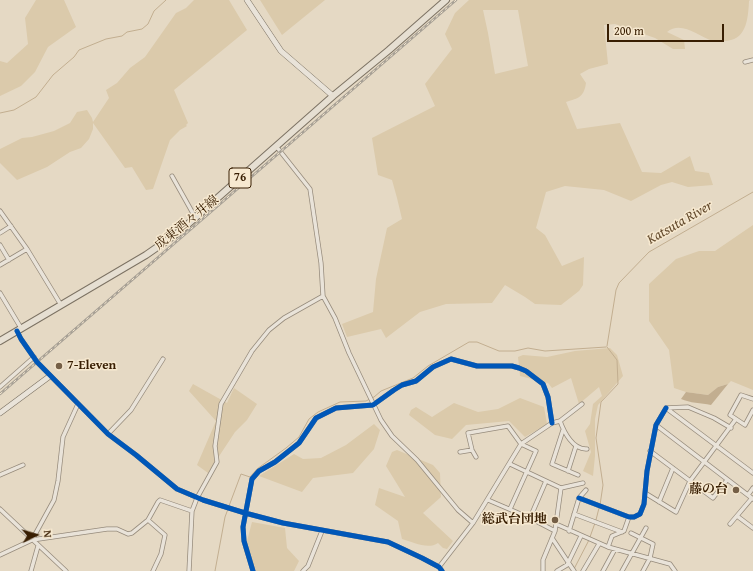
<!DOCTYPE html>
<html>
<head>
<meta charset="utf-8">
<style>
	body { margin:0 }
	#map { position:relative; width:753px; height:571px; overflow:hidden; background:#e5d9c4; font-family:"Gentium Book Plus",serif }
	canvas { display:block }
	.north { position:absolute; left:16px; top:515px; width:40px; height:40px; -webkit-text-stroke:3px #f7e9d0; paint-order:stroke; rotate:85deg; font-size:11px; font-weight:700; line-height:16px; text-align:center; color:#381e02 }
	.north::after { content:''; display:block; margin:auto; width:14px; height:18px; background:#381e02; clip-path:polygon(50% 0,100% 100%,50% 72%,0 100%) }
	.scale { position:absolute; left:607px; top:24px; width:117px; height:18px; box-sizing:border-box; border:2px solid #381e02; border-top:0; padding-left:5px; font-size:12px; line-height:14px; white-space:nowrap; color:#381e02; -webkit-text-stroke:3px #f7e9d0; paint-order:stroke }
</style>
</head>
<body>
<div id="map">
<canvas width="753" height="571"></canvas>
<div class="north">N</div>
<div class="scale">200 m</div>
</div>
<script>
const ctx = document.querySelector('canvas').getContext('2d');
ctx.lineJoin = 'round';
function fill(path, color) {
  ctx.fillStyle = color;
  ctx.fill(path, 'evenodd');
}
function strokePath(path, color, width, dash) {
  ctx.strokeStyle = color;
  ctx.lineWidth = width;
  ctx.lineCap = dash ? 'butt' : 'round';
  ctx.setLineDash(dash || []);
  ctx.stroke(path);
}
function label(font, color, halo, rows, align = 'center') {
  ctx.font = font + ' "Gentium Book Plus","Noto Serif JP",serif';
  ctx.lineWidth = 3;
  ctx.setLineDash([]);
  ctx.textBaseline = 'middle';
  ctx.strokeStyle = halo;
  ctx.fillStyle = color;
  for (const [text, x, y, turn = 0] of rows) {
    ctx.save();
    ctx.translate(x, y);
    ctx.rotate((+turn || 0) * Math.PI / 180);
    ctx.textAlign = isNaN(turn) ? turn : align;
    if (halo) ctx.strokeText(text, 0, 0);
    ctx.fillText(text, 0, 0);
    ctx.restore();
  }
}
const green = new Path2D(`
	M36 0H64L76 27 48 47 35 72 21 86 0 96V61L7 63 28 44 25 18Z
	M194 0H229L247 30 174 90 188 123 186 125 187 126 180 130 170 140 153 189 146 190 132 167 125 168 93 123V129L89 139 81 148 70 152 47 167 17 180 0 163V149L22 138 32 137 54 131 70 123 77 112 87 110 92 118 93 122 109 98 106 90 117 83 130 68 145 57 176 13 186 8Z
	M260 0H325L282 35Z
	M469 0H750L749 1C748 21 746 42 722 41 719 41 715 41 713 41 698 36 681 20 667 32L684 40 685 49H673L655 38 615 24 604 25 608 64 589 69 580 74 586 83C584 97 579 98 566 102L577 129 620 123 642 172 661 173 690 156 695 171 709 173 713 185 688 187 672 182 661 185 631 201 604 190 565 186 546 192 536 228 545 235 562 266 584 257 583 285 579 291 561 305 535 304 525 297 505 285 492 303 446 304 420 312 386 338 381 329 347 337 342 324 373 312 376 279 387 228 402 219 397 198 392 180 378 175 372 138 435 106 425 84 452 49 445 34 455 13ZM483 10H518L528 66 495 74 488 33Z
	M753 225V390L731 381 728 384 718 387 708 395 686 392 674 388 669 350 649 321V284L676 259 699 251H715Z
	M610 348 617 355 623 376 598 405 595 419V456L593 476 583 471 591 452 585 431 590 424 593 404 602 396 599 387 579 404 571 378 552 388 548 383 520 376 518 357 523 355 547 357 575 351Z
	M193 384 227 403 234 388 257 404 247 420 235 432 208 473 197 465 216 421 189 391Z
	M520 398 544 407 547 424 525 437 509 421 466 425 452 439 435 435 409 415 411 410 416 407 432 417 454 403 478 412 498 409Z
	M374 424 380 430 374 449 353 473 313 478 302 492 259 476 294 454 303 459 321 458 346 445Z
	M397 450 433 465 440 473 441 497 423 513 453 541 447 549 443 548 438 543C428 550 413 542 402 539L398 521 375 505 379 488 405 497 386 466 392 452Z
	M252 522 285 528 287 548 299 561 294 571H256L246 545Z`);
const water = new Path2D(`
	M728 384 711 405C701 403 690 403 681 399L686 392 708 395 718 387Z`);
const stream = new Path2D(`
	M0 113 14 110 36 97 53 75 74 57 79 50 106 39 122 36 127 32 142 29 148 24 154 11 166 0
	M607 346 616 290 619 283 649 252 753 192
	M600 505 603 485 596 438 601 402 618 384 617 360 607 347
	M229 506 241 474 250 477 257 469 286 448 299 437 309 419 318 412 340 402 366 401 374 397 381 391 413 378 428 366 469 342H477L499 351H515L528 348 545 351 606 347
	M596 520 599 508
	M590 537 595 523
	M574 569 589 540
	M215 571 225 517 228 509`);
const street = new Path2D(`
	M745 62 753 60
	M276 146 310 189 321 263 323 296 335 318 349 353 381 420 392 436 417 460 458 510 473 523
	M172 176 195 217
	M0 211 27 249 61 305
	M0 233 11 226
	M0 245 9 260
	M0 265 27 249
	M0 293 21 328
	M17 331 21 339 37 362 108 434 136 455 177 489 203 500 245 513 283 523 388 542 422 558 439 567 442 571
	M0 387 34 357
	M753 399 741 395 730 415 745 425 753 410
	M666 408 753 473
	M666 408 688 407 714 418 731 428
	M560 421C564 432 573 450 587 449
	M656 425 753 499
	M563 430 552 464 578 475
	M108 434 131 410 163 359
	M650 451 713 498 727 480
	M460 452 472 450
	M476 457 472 450 468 433 508 426 521 444 536 451 510 509
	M510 464 561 488 583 483
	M568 471 576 446
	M0 475 23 465
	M645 493 676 512 690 481 736 419
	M748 495 753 488
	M579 498 629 517H634L640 514 644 504 647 471 656 425 666 408
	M488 500 530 518 555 531
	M659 502 673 468
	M0 509 66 571
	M574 514 622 532
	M737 516 753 528
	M530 518 546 481
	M148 520 165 535 161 554 153 571
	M556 524 608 547 670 564 675 571
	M730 524 752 498
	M569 531 579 498 586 490
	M631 533 653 544 650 558 643 571
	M552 538 574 571
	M32 540 54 500 58 481 63 437 78 404
	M608 547 612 536 624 531 629 517
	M0 555 32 540 107 529H117L128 534 132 533 148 520 158 502 160 500 192 511
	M439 567 473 523 521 444 552 423 560 421 582 404
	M31 571 38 546
	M189 571 192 511 197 498 217 462 215 446 221 404 252 351 269 330 284 318 323 296
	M253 571 244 541 243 527 252 479 259 471 275 462 299 443 316 418 336 408 373 405 394 390 402 385 416 381 433 367 451 359 477 366H512L519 368 526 371 543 384 548 397 552 423
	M303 571 308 566 322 531
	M543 571V560L555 531 561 488
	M557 571 567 565 581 536
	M583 571 599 544
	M603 571 615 549
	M622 571 646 528`);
const secondary = new Path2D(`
	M247 0 281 51 333 96
	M0 413 50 376`);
const primary = new Path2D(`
	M0 341 146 255 179 232 333 96 389 50 446 0`);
const rail = new Path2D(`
	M0 394 456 0`);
const cycleway = new Path2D(`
	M17 331 21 339 37 362 108 434 136 455 177 489 203 500 245 513 283 523 388 542 422 558 439 567 442 571
	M579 498 629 517H634L640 514 644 504 647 471 656 425 666 408
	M253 571 244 541 243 527 252 479 259 471 275 462 299 443 316 418 336 408 373 405 394 390 402 385 416 381 433 367 451 359 477 366H512L519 368 526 371 543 384 548 397 552 423`);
const markers = [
	[59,366,4,"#755f46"],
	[736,490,4,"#755f46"],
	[555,520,4,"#755f46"]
];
const shields = [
	[240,178,22]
];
const shieldNames = [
	["76",240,178]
];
const streetNames = [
	["成東酒々井線",187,223,-39]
];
const poiNames = [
	["7-Eleven",67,366,"left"],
	["藤の台",728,490],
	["総武台団地",547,520]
];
const waterNames = [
	["Katsuta River",680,223,-30]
];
fill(green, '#dbcaab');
fill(water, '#c2ae90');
strokePath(stream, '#c2ae90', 1);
strokePath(street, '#968b7c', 5);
strokePath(secondary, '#7c7263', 6);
strokePath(primary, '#7c7263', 8);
strokePath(street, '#e9e3d9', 3.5);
strokePath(secondary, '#e9e3d9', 5);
strokePath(primary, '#e6dfd2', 6);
strokePath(rail, '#a7a095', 2.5);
strokePath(rail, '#f7e9d0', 1, [3]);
strokePath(cycleway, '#0057b8', 5);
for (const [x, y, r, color] of markers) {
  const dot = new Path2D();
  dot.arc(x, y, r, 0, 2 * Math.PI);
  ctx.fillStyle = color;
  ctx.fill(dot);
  strokePath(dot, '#f7e9d0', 1.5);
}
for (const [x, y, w] of shields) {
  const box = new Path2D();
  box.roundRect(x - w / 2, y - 10, w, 20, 3);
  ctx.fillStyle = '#f7e9d0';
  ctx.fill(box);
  strokePath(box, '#381e02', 1);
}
label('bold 12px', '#381e02', null, shieldNames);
label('13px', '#381e02', '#f7e9d0', streetNames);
label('bold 13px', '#381e02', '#f7e9d0', poiNames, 'right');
label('italic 14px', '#634a2c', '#f7e9d0', waterNames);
</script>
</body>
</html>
